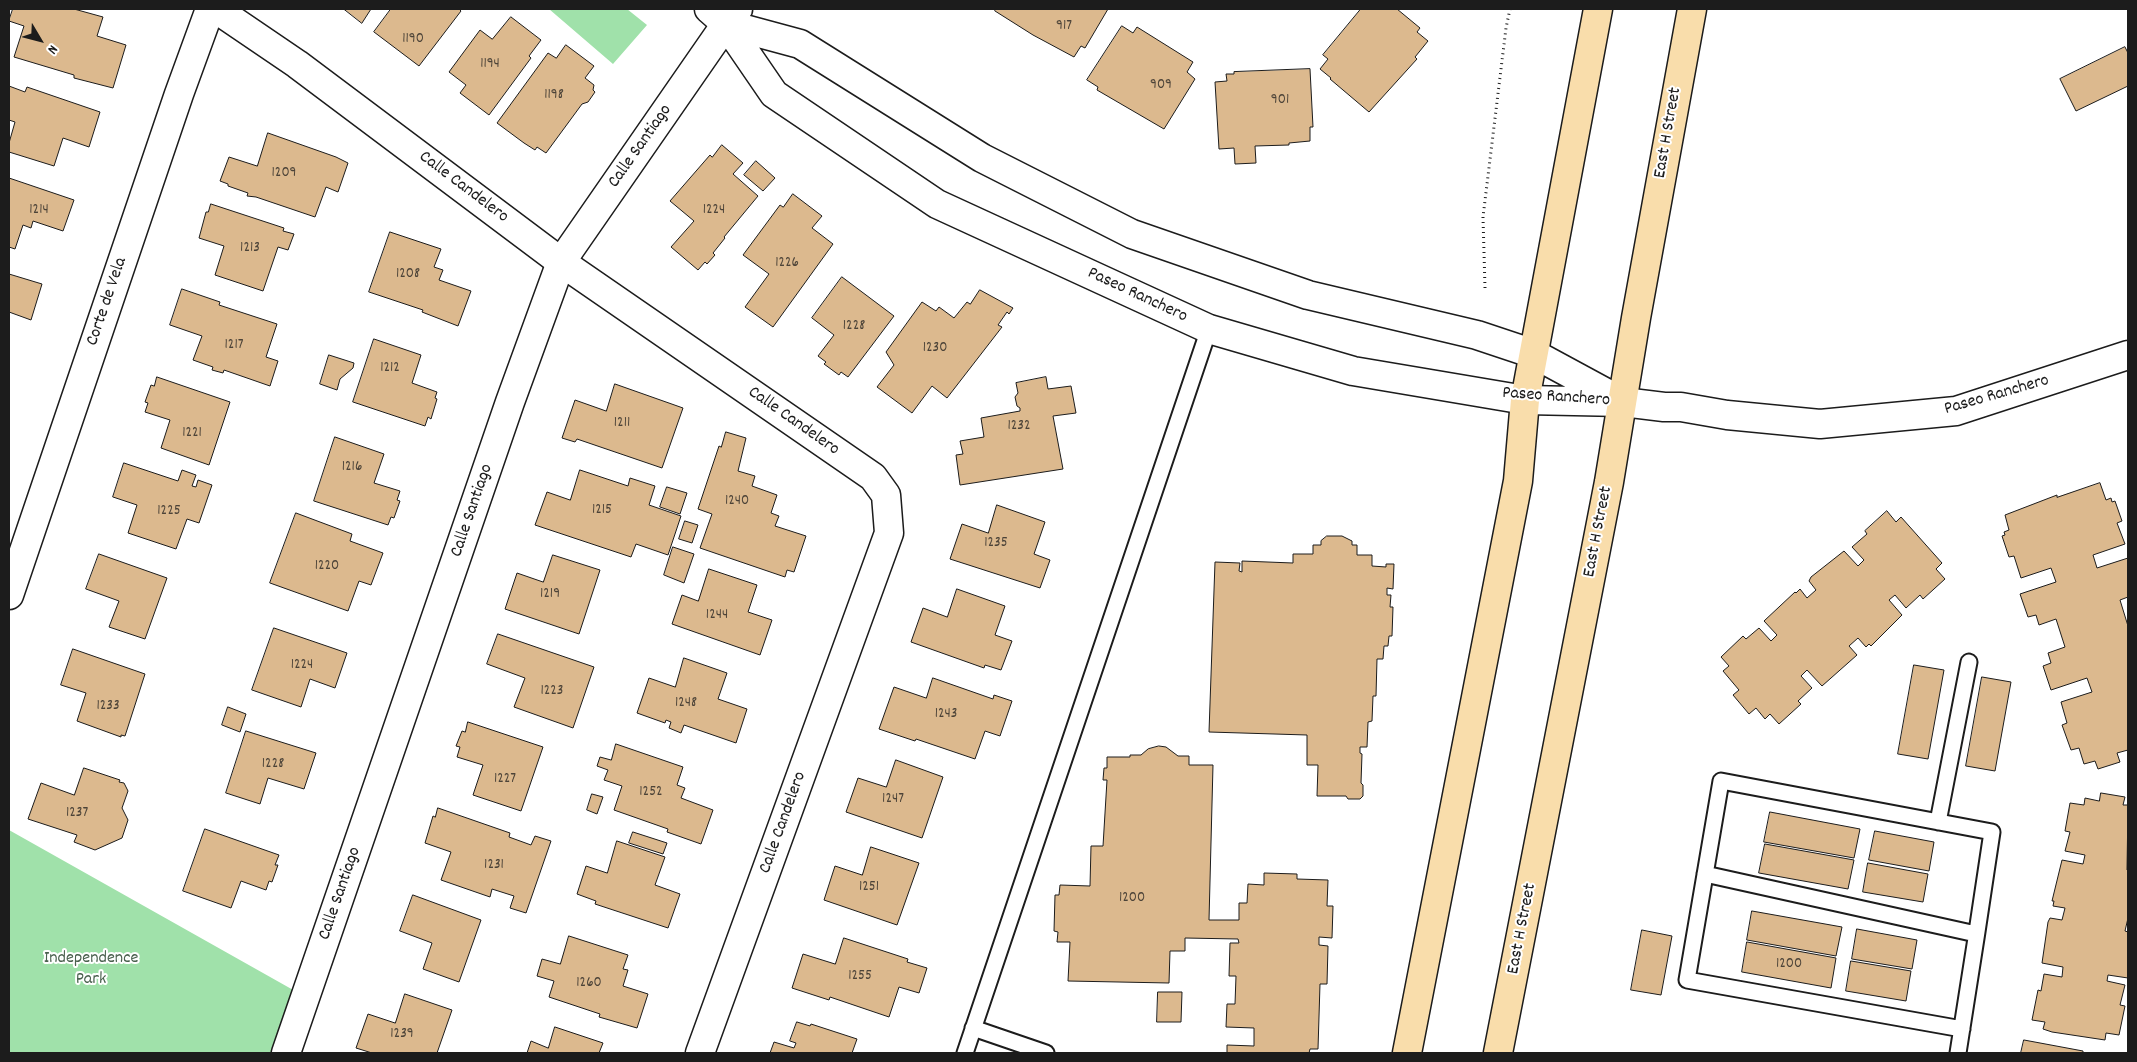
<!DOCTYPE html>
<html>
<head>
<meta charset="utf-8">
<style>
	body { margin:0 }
	#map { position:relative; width:2137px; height:1062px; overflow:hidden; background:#fff; font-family:Dekko,sans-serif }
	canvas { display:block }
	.frame { position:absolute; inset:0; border:10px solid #1c1c1c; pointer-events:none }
	.north { position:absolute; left:15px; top:15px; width:50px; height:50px; -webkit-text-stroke:4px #fff; paint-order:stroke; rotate:127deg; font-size:14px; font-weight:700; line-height:20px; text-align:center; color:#1c1c1c }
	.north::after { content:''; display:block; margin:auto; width:18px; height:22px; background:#1c1c1c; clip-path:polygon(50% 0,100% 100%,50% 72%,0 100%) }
</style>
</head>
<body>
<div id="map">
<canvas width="2137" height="1062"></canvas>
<div class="frame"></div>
<div class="north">N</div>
</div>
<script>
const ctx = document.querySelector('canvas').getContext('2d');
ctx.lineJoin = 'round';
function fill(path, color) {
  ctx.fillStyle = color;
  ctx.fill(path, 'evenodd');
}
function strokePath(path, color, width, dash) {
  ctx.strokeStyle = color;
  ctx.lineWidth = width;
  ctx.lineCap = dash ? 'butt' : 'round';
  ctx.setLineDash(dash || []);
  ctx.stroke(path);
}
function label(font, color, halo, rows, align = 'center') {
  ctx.font = font + ' Dekko,sans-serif';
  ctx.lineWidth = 4;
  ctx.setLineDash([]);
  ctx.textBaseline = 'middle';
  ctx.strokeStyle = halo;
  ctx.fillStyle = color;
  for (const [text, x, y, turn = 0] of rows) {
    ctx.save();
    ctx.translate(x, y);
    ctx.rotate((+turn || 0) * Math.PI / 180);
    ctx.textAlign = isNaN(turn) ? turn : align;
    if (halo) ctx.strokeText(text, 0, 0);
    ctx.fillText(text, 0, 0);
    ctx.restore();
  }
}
const green = new Path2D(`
	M549 9H627L647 25 613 64Z
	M9 830 295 991 273 1053H9Z`);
const building = new Path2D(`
	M13 9H74L103 17 97 36 126 45 113 88 74 78V75L14 57 24 26 9 21Z
	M344 9H371L362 23Z
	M391 9H459L461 11 419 66 374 32Z
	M996 9H1108L1085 48 1081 46 1074 57 1033 35 995 11Z
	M1361 9H1397L1420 28 1417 32 1428 41 1415 57 1417 59 1369 112 1330 79 1331 78 1320 69 1328 59 1323 55Z
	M511 17 541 40 529 56 531 58 489 115 460 93 466 85 449 72 480 30 492 39Z
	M1122 26 1133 33 1137 27 1193 62 1187 72 1195 79 1164 129 1097 90 1098 87 1087 80Z
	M566 45 594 66 585 78 594 85 593 90 595 92 588 102 582 104 546 153 537 147 535 150 524 143 497 123 548 53 556 58Z
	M2125 47 2128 53V86L2076 111 2060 79Z
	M1310 69 1313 127H1310V141L1289 143V145L1255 146 1256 163 1235 164 1234 148 1219 149 1215 82 1227 81 1226 74H1234V72Z
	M9 86 25 92 27 87 100 112 89 147 63 138 54 166 9 152V143L15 122 9 120Z
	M268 133 336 157 348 163 338 192 326 187 315 217 256 197 247 196 248 193 228 186V184L220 181 229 157 257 166Z
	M722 145 743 163 733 174 758 196 724 237 725 238 713 253 715 255 707 264 705 262 698 270 671 247 694 221 670 201 710 155 712 157Z
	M756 161 775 178 763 191 744 175Z
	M9 178 74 200 63 231 33 221 31 228 23 225 15 249 9 247Z
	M793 194 822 216 812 228 833 244 773 327 745 307 769 274 743 255 780 205 783 207Z
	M211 204 284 228 283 231 294 234 288 250 278 247 263 291 215 275 224 246 199 238 206 212H208Z
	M390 232 441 249 434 267 443 270 439 280 471 291 458 326 422 312 423 310 369 292Z
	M9 274 42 284 31 320 9 312Z
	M842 277 894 316 848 377 841 372 839 375 824 364 826 362 818 356 834 335 812 318Z
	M182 289 220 302 219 305 277 324 266 357 278 361 270 386 224 370 223 373 212 370 213 367 193 360 202 336 170 325Z
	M980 290 1013 308 1009 314 1007 312 998 325 1002 327 947 398 932 386 912 413 877 387 894 365 886 352 922 302 936 311 939 307 954 318 967 302 970 304Z
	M374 339 421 355 412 383 437 392 435 398 437 399 431 419 428 417 425 426 353 402Z
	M329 355 354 363 353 368 340 379 337 390 320 384Z
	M157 377 230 402 209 465 161 448 170 420 145 412 148 403 145 402 151 385 154 386Z
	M1046 377 1048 389 1071 386 1076 413 1053 416 1063 469 960 485 956 455 963 454 960 441 984 437 981 418 1020 411V408L1017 406 1015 397 1018 393 1016 383Z
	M615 384 683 408 662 468 577 439 575 442 562 438 575 400 606 411Z
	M726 432 746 438 738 471 755 476 752 486 777 495 771 513 779 516 775 526 806 536 794 572 787 570 785 577 700 548 712 514 698 509 719 446 721 447Z
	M335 437 384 454 374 483 400 491 397 500 400 501 394 518 391 517 388 525 314 501Z
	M124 463 178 481 182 470 196 475 192 486 196 487 198 480 212 485 199 523 187 519 176 549 128 533 137 505 113 497Z
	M580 470 628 486 630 478 655 486 649 505 681 516 668 555 636 544 631 557 535 525 547 492 570 500Z
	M2100 483 2106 500 2111 498 2112 502 2115 501 2122 521 2117 523 2125 544 2093 555 2097 568 2128 558V597L2120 600 2128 626V750L2117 753 2120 762 2098 769 2095 761 2084 764 2079 748 2071 750 2062 725 2067 723 2061 702 2092 692 2087 678 2051 690 2043 666 2051 663 2048 653 2065 647 2056 619 2039 625 2036 615 2028 617 2020 594 2056 582 2051 568 2021 578 2014 556 2009 557 2002 536 2005 535 2004 532 2009 530 2005 515 2057 495V497Z
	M667 487 687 493 680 514 660 507Z
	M997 505 1045 522 1034 554 1050 560 1040 588 950 559 962 524 988 533Z
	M1887 511 1896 522 1901 517 1942 563 1936 569 1945 579 1923 599 1920 595 1906 608 1895 595 1889 600 1902 615 1871 646 1869 644 1866 647 1858 638 1849 646 1857 655 1822 686 1807 670 1801 676 1812 688 1798 701 1801 704 1779 724 1770 714 1765 719 1756 708 1749 714 1733 695 1739 690 1723 671 1729 666 1721 657 1743 636 1746 639 1759 628 1771 641 1777 635 1764 621 1795 592 1796 593 1800 589 1807 598 1816 590 1809 581 1811 577 1844 551 1858 566 1864 560 1852 547 1867 534 1865 531Z
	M296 513 352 534 350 541 383 553 371 585 359 581 348 611 270 583Z
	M685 521 698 525 692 543 679 539Z
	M1327 536H1342L1352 541V545H1357V555H1372V566L1386 567V564H1394L1393 589 1387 588V595H1391L1390 607H1393L1392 636H1389L1388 646H1384L1383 659H1377L1376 696H1373L1372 721 1368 722 1367 747H1360V753L1362 754 1361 783 1363 785V796L1360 799H1348L1346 796H1317L1318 765H1307V735L1209 732 1215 562 1240 563 1239 571 1242 572V561L1293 563V554H1313V545H1321V541Z
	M673 547 694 554 684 583 664 575Z
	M99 554 167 578 145 639 109 627 119 601 86 589Z
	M553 555 600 570 579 634 505 609 517 573 543 582Z
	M709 569 757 585 748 612 772 620 760 655 672 624 682 595 698 601Z
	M957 589 1005 606 995 635 1012 641 1001 670 985 665 984 668 911 642 923 608 947 617Z
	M274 628 347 653 335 688 310 679 301 707 252 690Z
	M498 634 594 667 573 728 514 707 525 678 487 664Z
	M73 649 145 674 125 736 121 735V737L77 721 86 693 61 685Z
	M684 658 727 673 718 699 747 709 736 743 684 725 681 733 669 728 671 722 666 720 665 723 637 713 649 678 675 687Z
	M1914 665 1944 670 1928 759 1898 754Z
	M1982 677 2011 682 1995 771 1966 766Z
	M933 678 993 699 994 695 1012 701 1000 736 985 731 975 759 916 739 915 741 879 729 894 687 926 698Z
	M228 707 246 714 240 732 222 725Z
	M468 722 543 747 521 811 473 795 483 765 457 757 460 747 456 746 462 731 465 732Z
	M246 731 316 753 304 789 268 778 260 804 226 793Z
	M616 744 683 767 677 785 685 788 681 798 713 810 701 844 667 832 668 829 614 810 622 786 604 780 608 770 597 766 600 757 611 760Z
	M1159 746 1166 747 1178 756H1189V765H1213L1209 920H1239V903H1247L1248 884 1264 885V873L1297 874V879L1328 880 1327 906H1333L1332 938 1319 937V945L1328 946 1327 984H1320L1318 1049H1310L1309 1053H1227V1045L1254 1046V1028L1226 1027 1227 1004H1235L1236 976H1229L1230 943H1239L1238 939 1185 938V951H1170L1169 983 1068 981 1070 942H1057L1058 932 1054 931 1055 895H1059L1060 885 1090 886 1091 846H1103L1107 780H1103L1104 768H1107V757H1130V755H1141L1148 749Z
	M896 760 943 777 922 838 846 812 858 778 886 787Z
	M84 768 120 780 119 782 124 783 128 791 122 808 128 820 122 838 95 850 74 842 77 835 28 819 41 783 74 795Z
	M2101 793 2125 797 2123 805H2128L2127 870 2128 871V918L2125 931 2128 932V978L2108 975 2107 981 2125 985 2120 1005 2125 1006 2119 1035 2106 1033 2105 1040 2052 1032 2043 1029 2045 1022 2032 1020 2038 990 2041 991 2044 974 2062 977 2063 967 2042 963 2048 922 2050 918 2062 920 2065 908 2053 906 2054 901H2052L2062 860 2083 864 2085 855 2065 851 2070 832 2065 831 2070 803 2084 805 2085 798 2099 801Z
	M592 794 603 797 597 814 587 810Z
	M438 808 510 833 509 837 531 845 535 836 551 841 526 913 510 908 514 896 492 889 490 897 441 880 451 852 425 843 433 816 435 817Z
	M1770 812 1860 829 1854 858 1764 842Z
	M205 829 279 855 275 865H278L272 882 269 881 266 890 241 881 231 908 183 891Z
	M1875 831 1934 842 1929 871 1869 860Z
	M633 832 667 843 663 854 629 843Z
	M617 841 665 857 655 885 680 894 668 928 595 904 596 901 577 894 586 866 607 873Z
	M1765 844 1854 860 1848 889 1759 873Z
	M871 847 919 863 897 925 824 900 835 866 862 875Z
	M1868 863 1928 874 1923 902 1863 892Z
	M413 895 481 920 459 982 423 969 432 943 400 931Z
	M1752 911 1842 927 1836 956 1747 940Z
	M1857 929 1917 940 1912 969 1852 959Z
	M1642 930 1672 936 1661 995 1631 990Z
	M569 936 628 955 623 969 628 970 623 986 648 994 637 1028 599 1017 600 1014 549 997 554 981 537 976 542 959 560 964Z
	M844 938 908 959 907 962 927 968 919 993 899 987 889 1017 830 997 829 1000 792 988 803 954 835 964Z
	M1747 942 1836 958 1831 988 1742 972Z
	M1851 961 1911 971 1906 1001 1846 991Z
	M1158 992H1182L1181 1022H1157Z
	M405 994 452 1010 437 1053H372L356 1048 368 1014 395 1023Z
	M797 1022 810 1026 811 1024 857 1039 852 1053H770L774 1042 794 1048 796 1043 790 1041Z
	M555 1027 603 1043 599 1053H527L531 1041 548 1048Z
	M2024 1040 2083 1051V1053H2021Z`);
const path = new Path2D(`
	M1485 288 1483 217 1506 28 1510 9`);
const service = new Path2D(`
	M1938 822 1969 662
	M1705 874 1976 934
	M973 1028 1046 1053
	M965 1053 1209 329
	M1958 1053C1970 979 1981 906 1992 832L1721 781 1687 980 1962 1029`);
const minor = new Path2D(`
	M216 9 297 64 561 262 873 477 886 495 889 533 700 1053
	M726 24 738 9
	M9 595 179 94 210 9`);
const tertiary = new Path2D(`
	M286 1053 510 402 561 262 726 24`);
const secondary = new Path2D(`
	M709 9 726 24 774 94 937 204 1209 329 1353 371 1525 400 1623 402 1664 407H1681L1727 415 1820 424 1956 411 2128 355
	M726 24 800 44 982 158 1132 234 1308 295 1477 335 1534 354 1619 400`);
const primary = new Path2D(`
	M1407 1053 1518 481 1525 400 1598 9
	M1498 1053 1609 482 1636 318 1692 9`);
const numberNames = [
	["917",1064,27],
	["1190",413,40],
	["1194",490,65],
	["909",1161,86],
	["1198",554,96],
	["901",1280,101],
	["1209",284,174],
	["1214",39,211],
	["1224",714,211],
	["1213",250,249],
	["1226",787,264],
	["1208",408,275],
	["1228",854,327],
	["1217",234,346],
	["1230",935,349],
	["1212",390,369],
	["1211",622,424],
	["1232",1019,427],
	["1221",192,434],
	["1216",352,468],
	["1240",737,502],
	["1215",602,511],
	["1225",169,512],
	["1235",996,544],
	["1220",327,567],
	["1219",550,595],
	["1244",717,616],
	["1224",302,666],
	["1223",552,692],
	["1248",686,704],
	["1233",108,707],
	["1243",946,715],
	["1228",273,765],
	["1227",505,780],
	["1252",651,793],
	["1247",893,800],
	["1237",77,814],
	["1231",494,866],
	["1251",869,888],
	["1200",1132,899],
	["1200",1789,965],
	["1255",860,977],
	["1260",589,984],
	["1239",402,1035]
];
const streetNames = [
	["East H Street",1669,133,-80],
	["Calle Santiago",641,147,-55],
	["Calle Candelero",463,188,37],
	["Paseo Ranchero",1137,296,25],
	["Corte de Vela",108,302,-71],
	["Paseo Ranchero",1997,396,-16],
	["Paseo Ranchero",1556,398,4],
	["Calle Candelero",793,422,35],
	["Calle Santiago",473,511,-71],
	["East H Street",1599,532,-79],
	["Calle Candelero",784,823,-70],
	["Calle Santiago",341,894,-71],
	["East H Street",1523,929,-79]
];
const parkNames = [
	["Independence",91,960],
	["Park",91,981]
];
fill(green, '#a0e1aa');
fill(building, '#dcb98e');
strokePath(building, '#1c1c1c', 1);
strokePath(service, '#1c1c1c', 19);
strokePath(minor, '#1c1c1c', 31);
strokePath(tertiary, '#1c1c1c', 31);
strokePath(secondary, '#1c1c1c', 31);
strokePath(primary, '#1c1c1c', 31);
strokePath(path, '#1c1c1c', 3, [1, 4]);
strokePath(service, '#fff', 15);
strokePath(minor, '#fff', 28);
strokePath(tertiary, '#fff', 28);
strokePath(secondary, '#fff', 28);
strokePath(primary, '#f9ddab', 28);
label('15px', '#4c4338', null, numberNames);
label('18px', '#1c1c1c', '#fff', streetNames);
label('18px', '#4a614e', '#fff', parkNames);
</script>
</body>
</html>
